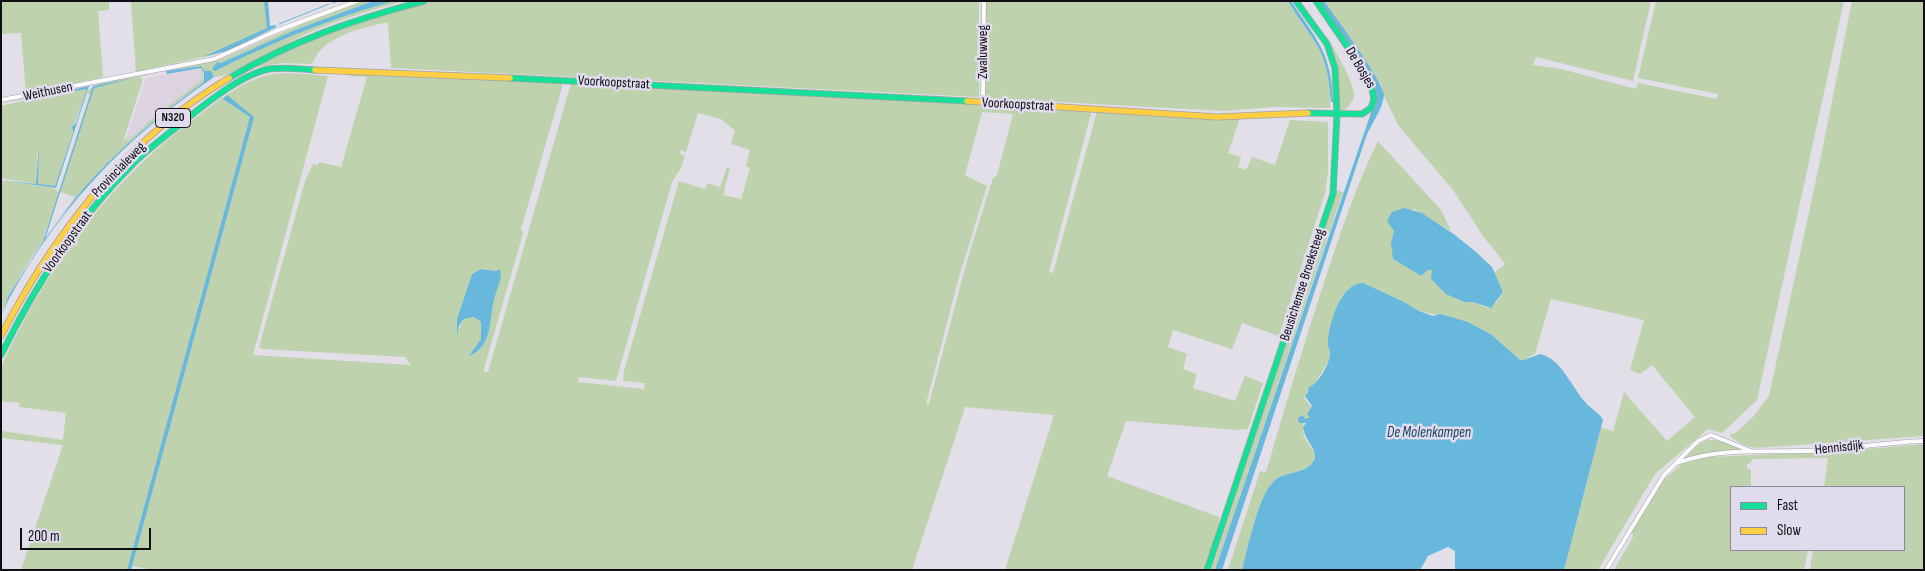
<!DOCTYPE html>
<html>
<head>
<meta charset="utf-8">
<style>
	body { margin:0 }
	#map { position:relative; width:1925px; height:571px; overflow:hidden; background:#e2dfe9; font-family:"Sofia Sans Condensed",sans-serif }
	canvas { display:block }
	.frame { position:absolute; inset:0; border:2px solid #100e14; pointer-events:none }
	.legend { position:absolute; left:1730px; top:486px; width:175px; height:65px; box-sizing:border-box; background:#e0dbed; border:1px solid #8d8996; margin:0; padding:6px 9px; list-style:none; font-size:15px; color:#100e14 }
	.legend li { display:flex; align-items:center; gap:10px; height:25px }
	.legend b { width:25px; border:1px solid #8d8996 }
	.scale { position:absolute; left:20px; top:528px; width:131px; height:22px; box-sizing:border-box; border:2px solid #100e14; border-top:0; padding-left:6px; font-size:15px; line-height:18px; white-space:nowrap; color:#100e14; -webkit-text-stroke:4px #e0dbed; paint-order:stroke }
</style>
</head>
<body>
<div id="map">
<canvas width="1925" height="571"></canvas>
<div class="frame"></div>
<ul class="legend">
<li><b style="height:6px;background:#16e098"></b>Fast</li>
<li><b style="height:6px;background:#ffcf43"></b>Slow</li>
</ul>
<div class="scale">200 m</div>
</div>
<script>
const ctx = document.querySelector('canvas').getContext('2d');
ctx.lineJoin = 'round';
function fill(path, color) {
  ctx.fillStyle = color;
  ctx.fill(path, 'evenodd');
}
function strokePath(path, color, width, dash) {
  ctx.strokeStyle = color;
  ctx.lineWidth = width;
  ctx.lineCap = dash ? 'butt' : 'round';
  ctx.setLineDash(dash || []);
  ctx.stroke(path);
}
function label(font, color, halo, rows, align = 'center') {
  ctx.font = font + ' "Sofia Sans Condensed",sans-serif';
  ctx.lineWidth = 5;
  ctx.setLineDash([]);
  ctx.textBaseline = 'middle';
  ctx.strokeStyle = halo;
  ctx.fillStyle = color;
  for (const [text, x, y, turn = 0] of rows) {
    ctx.save();
    ctx.translate(x, y);
    ctx.rotate((+turn || 0) * Math.PI / 180);
    ctx.textAlign = isNaN(turn) ? turn : align;
    if (halo) ctx.strokeText(text, 0, 0);
    ctx.fillText(text, 0, 0);
    ctx.restore();
  }
}
const commercial = new Path2D(`
	M200 68 204 81 154 119 124 145 146 78Z`);
const green = new Path2D(`
	M1 1H109V10L98 11 103 77 26 94 21 33 1 34Z
	M131 1H266L269 30 216 54 136 72Z
	M364 1H373L298 29 221 63 217 62 212 69 283 37 382 1H404C371 10 339 20 308 33 289 42 230 78 214 77L211 71H205L201 66 166 71 222 59 324 14Z
	M433 1H979V97L391 68 388 22C362 28 322 36 312 64L282 63 253 68 325 34Z
	M985 1H1288C1314 42 1333 55 1330 108L1274 107 1224 111 984 98Z
	M1324 1H1651L1633 81 1536 57 1533 65 1561 69 1636 89 1638 83 1717 99 1718 94 1638 78 1656 1H1844L1757 400 1722 433 1708 429 1655 474 1598 570H1564L1601 428 1613 431 1624 392 1667 441 1695 417 1652 365 1640 374 1630 370 1644 320 1551 299 1535 354 1524 360H1520L1492 335 1468 322 1419 311 1404 302 1390 297 1342 295 1328 341 1330 351 1329 360 1314 385 1307 390 1308 393 1304 398 1312 408 1307 412 1310 417 1306 419 1303 416C1305 424 1302 429 1304 436 1307 445 1315 448 1315 458 1308 474 1288 470 1276 479 1260 491 1248 550 1242 570H1228L1260 471 1266 472C1285 406 1305 341 1326 276 1342 229 1356 185 1378 141L1441 210 1451 231 1414 209 1392 228 1394 231 1393 259 1421 276 1428 270H1432V281L1464 302H1473L1488 308 1497 302 1503 292 1494 273 1505 264 1483 236 1453 190 1398 125 1384 96 1382 86Z
	M1852 1H1924V436L1757 448 1746 446 1732 438 1730 434H1734L1753 417 1769 396 1819 166Z
	M1325 34C1332 44 1355 84 1354 96 1353 102 1346 108 1342 113L1339 110 1337 68Z
	M200 68 203 70 204 82C120 142 46 218 1 312V180L53 188 59 192 90 94H87L89 89 134 78 97 86V83L159 72 139 77 143 79 122 145 126 137 128 141 152 119 203 79ZM60 192 75 197 44 238V235Z
	M352 71 561 82 562 88 521 229 523 233 518 251 485 365 484 372H488L571 83 1092 110 1049 272 1053 273 1097 111 1240 118 1228 153 1241 157 1238 167 1246 170 1252 157 1275 165 1290 120 1328 122V171L1325 193 1279 336 1242 323 1232 349 1173 330 1168 347 1187 354 1183 369 1197 374 1193 388 1235 401 1245 376 1263 383 1248 429 1238 430 1126 421 1107 476 1219 517V523L1205 570H1005L1054 415 965 407 912 570H155L132 566V553L127 570H21L63 445 1 438 2 431 63 440 66 413 19 407 20 403 1 401V367L5 358C53 258 110 181 199 115 219 100 243 81 268 75 287 71 309 75 328 76L253 355 411 365 405 357 262 349 259 347 305 181 313 164 318 165 319 162 341 167 367 77 348 76ZM982 112 1013 114 997 175 993 178 990 187 967 261 929 404H926L959 277 987 186 965 175ZM698 113 721 119 735 131 731 144 750 150 746 166 750 168 741 199 723 195 730 168 727 167 720 187 707 183 705 189 679 181 624 371 623 381 645 383 644 389 578 382 579 377 616 381 672 182 681 168 685 156 680 154 681 150 686 152ZM481 269 496 271 500 269C500 280 496 288 494 299 490 316 492 349 470 355L481 339V322L474 317 464 319 457 333V319L472 274Z
	M89 86 48 95 88 88 72 130 73 133 55 187 38 184V144L36 184 1 178V106L44 96 1 103Z
	M1336 190 1343 192 1215 570H1211L1334 201Z
	M1707 440H1718L1746 451 1705 454 1684 459 1695 447Z
	M1924 444V570H1810L1813 550H1904V487H1824L1828 458 1752 459 1751 463 1747 464V468L1751 470V487H1731V550H1808L1804 570H1614L1633 537 1632 531 1659 484 1683 463 1709 457 1843 451Z`);
const water = new Path2D(`
	M264 1H268L270 26 276 25V27L230 50 203 57 267 28Z
	M373 1H394C331 18 273 42 215 71L212 69 217 62 221 63 295 30Z
	M1288 1H1291C1317 40 1331 52 1333 102H1331C1328 47 1314 44 1288 1Z
	M1319 1H1324C1334 15 1385 84 1384 95 1383 109 1371 124 1366 137L1227 555 1222 570H1215L1377 95Z
	M201 66 205 71H211L214 77C124 138 49 217 1 315L9 295 43 241 93 86 134 78 94 88 45 239C58 222 70 204 84 188 120 147 161 114 204 82V72L201 68 167 74 166 71Z
	M89 86 56 188 1 180 36 184 39 144 38 184 55 186 73 133 72 127 76 123 87 89 48 95Z
	M227 95 254 117 131 570H127L250 117 223 99Z
	M1404 208 1422 213 1455 235 1476 252 1492 267 1503 292 1491 308 1473 302H1464L1446 294 1431 279 1432 270H1428L1421 276 1393 259 1391 244 1394 231 1387 221 1392 212Z
	M481 269 496 271 500 269C503 280 496 289 494 300 489 319 493 347 469 356L481 339V322L474 317 464 319 459 326 457 336V319L472 274Z
	M1363 283 1404 302 1419 311 1433 316 1440 314 1468 322 1492 335 1520 360H1524L1540 354C1561 358 1572 388 1586 403 1591 409 1599 412 1603 420L1564 570H1455V551L1448 547 1428 556 1420 570H1242C1248 548 1258 497 1273 482 1285 469 1308 476 1315 458 1315 445 1305 441 1303 427L1306 423H1299L1298 418 1302 415 1306 419 1310 417 1307 414 1312 406 1305 396 1308 393V388C1318 384 1330 364 1330 353 1330 349 1327 346 1328 342 1329 323 1341 283 1363 283Z`);
const stream = new Path2D(`
	M333 3 338 1
	M279 24 329 4`);
const street = new Path2D(`
	M1 100 214 59 276 31 357 1
	M983 103 984 1
	M1677 463C1725 445 1779 454 1829 450 1861 447 1892 442 1924 441
	M1606 570 1664 475 1698 441 1711 435 1751 451`);
const fast = new Path2D(`
	M229 78C294 40 352 20 424 1
	M510 78 967 101
	M1308 113 1362 114 1371 108 1374 99 1370 80 1316 1
	M1 355C35 286 76 221 131 166 148 148 170 133 189 117 209 101 243 74 269 69 283 67 300 69 315 70
	M1207 570 1333 194 1337 114 1335 68 1327 44 1296 1`);
const slow = new Path2D(`
	M315 70 510 78
	M967 101 1217 117 1308 113
	M1 336C54 233 128 138 229 78`);
const shields = [
	[173,118,35]
];
const shieldNames = [
	["N320",173,118]
];
const streetNames = [
	["Zwaluwweg",983,52,-90],
	["De Bosjes",1360,68,59],
	["Voorkoopstraat",614,83,3],
	["Weithusen",48,92,-12],
	["Voorkoopstraat",1018,105,3],
	["Provincialeweg",119,170,-46],
	["Voorkoopstraat",68,242,-54],
	["Beusichemse Broeksteeg",1303,285,-72],
	["Hennisdijk",1839,448,-6]
];
const waterNames = [
	["De Molenkampen",1429,433]
];
fill(commercial, '#dcd2e0');
fill(green, '#bed2ae');
fill(water, '#68b7dc');
strokePath(stream, '#68b7dc', 1);
strokePath(street, '#a3a0a8', 5);
strokePath(fast, '#a3a0a8', 7);
strokePath(slow, '#a3a0a8', 7);
strokePath(street, '#fbfafc', 4);
strokePath(fast, '#16e098', 5.5);
strokePath(slow, '#ffcf43', 5.5);
for (const [x, y, w] of shields) {
  const box = new Path2D();
  box.roundRect(x - w / 2, y - 9.5, w, 19, 4);
  ctx.fillStyle = '#e0dbed';
  ctx.fill(box);
  strokePath(box, '#100e14', 1);
}
label('bold 12px', '#100e14', null, shieldNames);
label('14px', '#100e14', '#e0dbed', streetNames);
label('italic 15px', '#17455a', '#e0dbed', waterNames);
</script>
</body>
</html>
